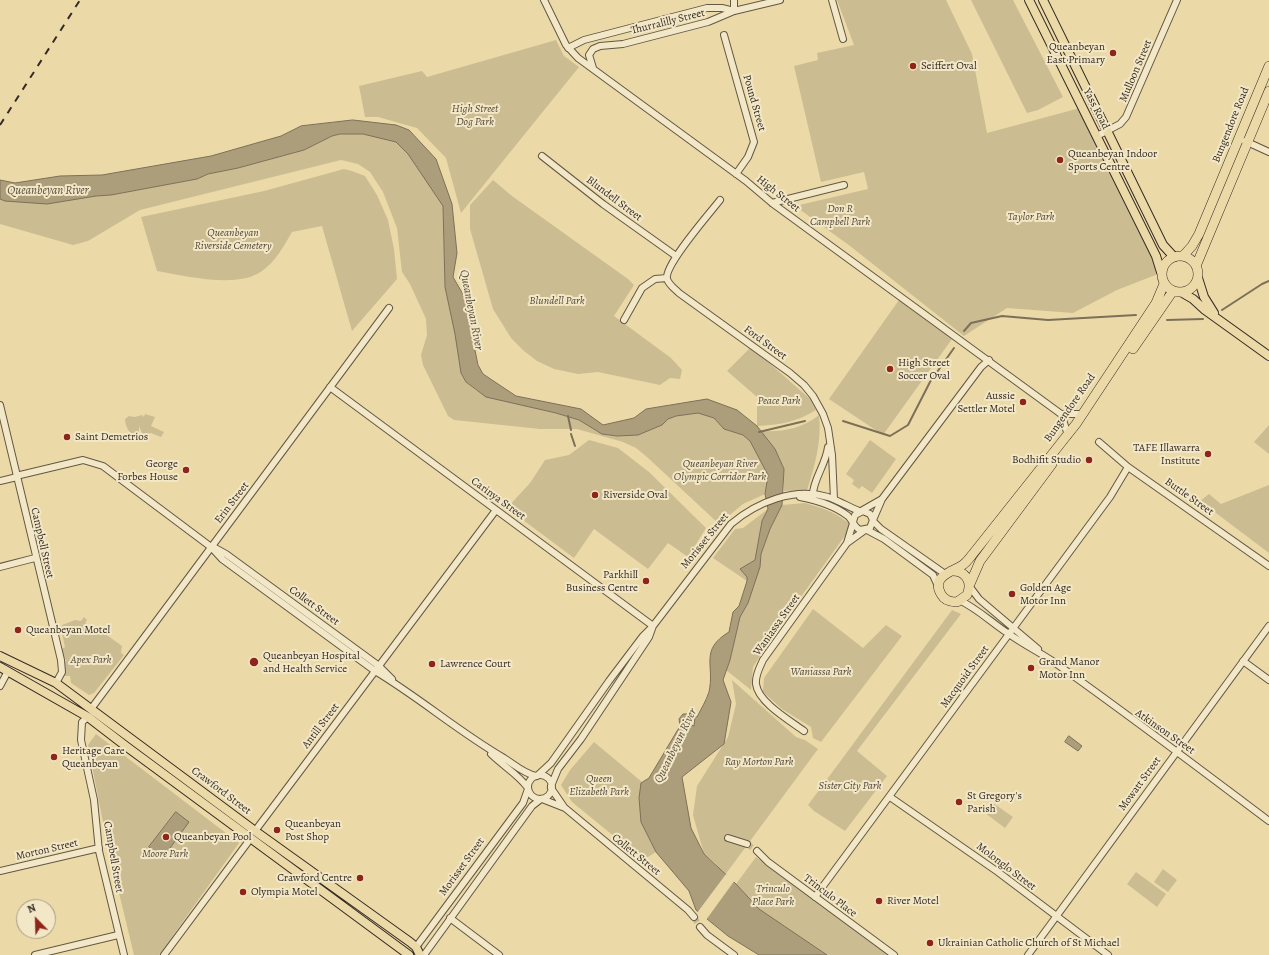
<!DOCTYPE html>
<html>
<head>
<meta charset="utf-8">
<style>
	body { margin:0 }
	#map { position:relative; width:1269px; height:955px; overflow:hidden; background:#ebdaa8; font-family:Alegreya,serif }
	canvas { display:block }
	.north { position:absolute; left:16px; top:899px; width:40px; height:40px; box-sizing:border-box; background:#f2e7c6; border:1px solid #a79c85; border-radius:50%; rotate:337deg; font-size:11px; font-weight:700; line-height:16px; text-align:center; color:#362b24 }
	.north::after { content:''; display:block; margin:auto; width:14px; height:18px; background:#8f2418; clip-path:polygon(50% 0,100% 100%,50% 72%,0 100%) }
</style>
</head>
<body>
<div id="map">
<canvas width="1269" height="955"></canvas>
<div class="north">N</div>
</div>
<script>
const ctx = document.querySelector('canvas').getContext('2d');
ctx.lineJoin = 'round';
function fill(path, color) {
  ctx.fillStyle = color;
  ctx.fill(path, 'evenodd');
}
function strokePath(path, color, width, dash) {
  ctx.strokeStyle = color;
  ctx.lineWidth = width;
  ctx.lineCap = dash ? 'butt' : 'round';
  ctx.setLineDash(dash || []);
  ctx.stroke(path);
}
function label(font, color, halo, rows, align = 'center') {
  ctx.font = font + ' Alegreya,serif';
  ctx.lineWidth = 4;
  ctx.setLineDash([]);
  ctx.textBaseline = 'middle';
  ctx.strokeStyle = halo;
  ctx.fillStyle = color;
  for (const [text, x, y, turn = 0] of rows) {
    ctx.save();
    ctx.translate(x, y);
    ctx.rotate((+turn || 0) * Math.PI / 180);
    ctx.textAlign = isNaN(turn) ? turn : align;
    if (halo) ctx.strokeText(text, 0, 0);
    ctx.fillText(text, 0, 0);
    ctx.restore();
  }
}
const green = new Path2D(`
	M837 0H946L972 54 987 133 1080 108 1153 251 1158 274 1117 290 1073 313 1007 308 964 336 850 246 795 206 868 189 864 172 821 182 794 66 818 60 817 53 854 45Z
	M971 0H1013L1063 97 1038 110 1027 113Z
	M556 40 564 56 579 67 461 213 446 158 417 128 378 117H365L359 86 422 71 427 77Z
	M340 134C358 133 379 134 395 141 407 147 436 193 443 206L445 287 456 334 461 373 466 382 477 391 556 413 579 420 602 434 617 436 638 435 662 425 668 419 686 413H698L705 414 714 418 724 429 743 435 750 441 768 475 765 494 743 504 719 524 647 457 636 448 623 442 577 429H540L454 420 448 416 423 365 421 355 427 335 426 319 410 284 402 272 397 228 383 192 370 172 358 164 341 160 140 210 88 241 73 245 0 224V199L5 201 111 195 197 179 208 174 238 168 304 150 332 136Z
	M344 169 352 171 365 176 377 195 388 220 394 249 397 279 352 331 322 226 292 232C284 246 276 261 262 271 238 289 185 276 157 271L141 217 264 191Z
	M493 180 512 196 628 279 634 285 614 316 671 358 682 370 680 379 670 378 660 385 598 372 578 374 554 369 537 361 524 351 511 338 493 309 470 229V205Z
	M899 300 952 339 883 435 829 399Z
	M751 347 810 399 816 410C797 422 779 425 757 426V397L727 371Z
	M145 414 155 417 151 426 164 432 161 437 151 433 144 435V438L139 426V432L133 435C128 432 125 424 125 419L129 416 135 417 142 415 144 417Z
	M819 415C822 441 815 465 807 490 799 492 792 490 784 491V469L775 449 761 431C782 432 802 429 819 415Z
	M1269 425V454L1254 442Z
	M589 440 618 448 649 472 706 528 688 557 668 543 648 569 594 529 574 558 507 508 530 483 545 460 569 455Z
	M870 440 896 459 872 493 862 486 859 489 852 484 854 480 846 474Z
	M1269 485V553L1200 501 1209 494 1221 504Z
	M805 503C823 508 838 513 852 526L777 630 753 667 751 690 726 670 730 660 740 617 748 603 760 567 761 554 770 529 782 505Z
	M768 509 762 521 755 560 746 566 747 581 713 558 735 529 743 528Z
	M813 609 863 648 886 625 902 636 821 742 813 738 811 727 782 709 763 692 764 678Z
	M952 610 961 614 857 751 887 776 845 831 814 811 808 805Z
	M84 617 87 620 85 623 93 628 94 626 118 643 122 646 121 653 124 655 94 693 89 695 71 683 70 676H64L60 672 66 660 60 650 65 647 61 629 62 625 75 620 81 621Z
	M732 680 796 737 805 740 818 749 725 875 715 863 704 854 693 815 697 786 728 737 736 704Z
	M96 734 239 843 159 955H134L107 843 88 745Z
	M594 742 642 782C636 813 643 825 656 852L643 860 572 802 561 785 570 770Z
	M993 803 1013 817 1005 828 985 813Z
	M756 857 888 955H827L759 909 736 884Z
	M1163 869 1177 880 1168 892 1154 882Z
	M1136 872 1166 894 1157 907 1127 884Z`);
const water = new Path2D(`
	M353 120 396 125 409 130 436 159 452 204 457 253 453 277 464 296 478 365 483 374 516 396 581 409 603 425 634 418 646 409 707 399 737 410 757 426 775 449 784 469 782 505 770 529 761 554 760 567 748 603 740 617 730 660 723 680 731 702 724 744 682 777 691 828 704 854 736 884 759 909 827 955H759L728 936 696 910 689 891 656 852 641 822 639 798 641 783 649 778 680 726 679 719 683 714H689L691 725 694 726 695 717H697C701 709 706 701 709 692 715 665 699 650 729 632L733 612 739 606 747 581V577L740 569 755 560 762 521 768 509 765 494 768 475 750 441 743 435 724 429 714 418 698 413 676 416 668 419 662 425 638 435 617 436 602 434 579 420 556 413 486 397 466 382 461 373 455 334 445 287 443 206 408 154 396 142 363 134H340L332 136 304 150 238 168 208 174 197 179 111 195 96 196 47 204 5 201 0 199V180L15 183 60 176 102 175 211 156 281 136 301 126Z
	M1069 736 1082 746 1078 751 1065 742Z
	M176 812 189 822 165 855 164 859 149 847Z`);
const pier = new Path2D(`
	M726 874 735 880 706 920 697 913Z`);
const stream = new Path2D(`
	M1222 310 1262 284 1269 281
	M1167 320 1203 319
	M964 331 971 323 1002 316 1048 320 1136 315
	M568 416 571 430
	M843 421 890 436 908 425 930 382 954 348
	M759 432 805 421
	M571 434 575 446`);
const minorTunnel = new Path2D(`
	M747 844 757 851
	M694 917 700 927`);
const minor = new Path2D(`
	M544 0 566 45 578 58 746 181 772 203 1061 414H1083
	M734 0V11
	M832 0 843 39
	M724 35 754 142 748 157 736 174
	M568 48 584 40 707 8H722L734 11
	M593 68 589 55 593 49 600 46 623 44 708 22 734 11 780 0
	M1097 136 1120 124 1126 117 1177 0
	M1245 141 1269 152
	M542 156 603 204 676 256
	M720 200C710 213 664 265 667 279 669 285 675 289 679 293L790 373 804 385 813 396 823 414 828 428 832 455 834 499
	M772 203 844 185
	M624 320 642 288 655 279 667 278
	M330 387 653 626
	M0 405 61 660 62 672 56 683
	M1061 414 1068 435
	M1099 442 1128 467 1269 566
	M16 476 83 460 103 466 211 547 222 559 375 671C420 698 459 732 504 758 515 765 523 773 536 776
	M0 481 17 477
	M813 494C813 480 826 464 828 447
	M800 497C816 500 835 506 848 516 853 521 854 527 860 530L870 528 873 520 870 514 863 511 855 515 853 522
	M861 511 882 499
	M873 520 882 499 981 367 989 360
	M873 521 881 529 945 574
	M867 530 884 539 933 575 938 586
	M847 543 865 530
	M215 548 226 554 379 666 392 679
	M0 567 35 558
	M970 587 979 599 1038 649
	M959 600C978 609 992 623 1009 634 1023 644 1037 651 1051 660 1125 712 1197 767 1269 821
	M1243 661 1269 680
	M0 686 8 671
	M91 709 389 308
	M88 717 82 722 81 740 94 800 99 851 124 955
	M804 731C789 720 758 702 756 684 755 675 760 667 763 660L847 543 853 523
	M491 754C503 766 518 774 528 788
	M528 787a12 12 0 1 1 24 0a12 12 0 1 1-24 0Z
	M537 776 551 763 609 681 643 636 653 626
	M551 786 558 769 581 739 649 637 653 626 731 524C757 502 794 487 828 497 839 501 849 507 859 511
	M551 788 564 807
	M890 797 998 872 1108 955
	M542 799 565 808 688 910 694 917
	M255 831 496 510
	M728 838 747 844
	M757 851 768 862 894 955
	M0 871 99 848
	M815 897 1110 497 1128 467
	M450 918 499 955
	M700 927 707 935 734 955
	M416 947 523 803 528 789
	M35 955 118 935
	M164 955 251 838
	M424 955 532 806 541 799
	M1028 955 1269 626`);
const major = new Path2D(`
	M1029 0 1156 256 1161 272
	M1043 0 1163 245 1174 257
	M1198 278 1204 297 1214 313
	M1181 292 1193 299 1205 310 1269 356
	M0 656 56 683 255 831 410 942 416 947 420 955
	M0 667 88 717 127 747 409 955`);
const highway = new Path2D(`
	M1162 274a18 18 0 1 1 36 0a18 18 0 1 1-36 0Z
	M1183 256 1192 246 1199 234 1269 66
	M1196 266 1269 91
	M1133 349 1173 291
	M951 571C965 570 973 581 967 595L957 602C950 602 944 600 941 594 931 577 951 572 961 566 965 564 969 559 972 555L1076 424 1156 303 1164 284
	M970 584 980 561 1052 464`);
const rail = new Path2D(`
	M0 125 80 0`);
const markers = [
	[1113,53,4,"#8f2418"],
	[913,66,4,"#8f2418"],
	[1060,160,4,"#8f2418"],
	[890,369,4,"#8f2418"],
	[1023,402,4,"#8f2418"],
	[67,437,4,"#8f2418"],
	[1208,454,4,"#8f2418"],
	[1089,460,4,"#8f2418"],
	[186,470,4,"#8f2418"],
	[595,495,4,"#8f2418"],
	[646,581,4,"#8f2418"],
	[1012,594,4,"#8f2418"],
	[18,630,4,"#8f2418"],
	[254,662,5,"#8f2418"],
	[432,664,4,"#8f2418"],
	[1031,668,4,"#8f2418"],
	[54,757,4,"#8f2418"],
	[959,802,4,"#8f2418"],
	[277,830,4,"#8f2418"],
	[166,837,4,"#8f2418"],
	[360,878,4,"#8f2418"],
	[243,892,4,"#8f2418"],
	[879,901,4,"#8f2418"],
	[930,943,4,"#8f2418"]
];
const streetNames = [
	["Thurralilly Street",668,22,-14],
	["Mulloon Street",1136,71,-67],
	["Pound Street",754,103,74],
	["Yass Road",1096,109,63],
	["Bungendore Road",1231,125,-68],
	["High Street",778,194,38],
	["Blundell Street",614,199,37],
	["Ford Street",765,343,36],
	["Bungendore Road",1070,408,-55],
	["Buttle Street",1189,497,35],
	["Carinya Street",498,499,36],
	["Erin Street",232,503,-53],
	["Morisset Street",705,541,-51],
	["Campbell Street",42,543,77],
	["Collett Street",314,606,36],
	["Waniassa Street",777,625,-55],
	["Macquoid Street",965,677,-54],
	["Antill Street",321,726,-53],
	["Atkinson Street",1165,732,35],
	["Mowatt Street",1140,784,-54],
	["Crawford Street",221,791,37],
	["Morton Street",47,850,-13],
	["Collett Street",636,855,39],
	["Campbell Street",113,857,80],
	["Morisset Street",462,867,-54],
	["Molonglo Street",1006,867,37],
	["Trinculo Place",830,896,37]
];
const poiNames = [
	["Queanbeyan",1105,47,"right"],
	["East Primary",1105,60,"right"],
	["Seiffert Oval",921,66],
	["Queanbeyan Indoor",1068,154],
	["Sports Centre",1068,167],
	["High Street",898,363],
	["Soccer Oval",898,376],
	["Aussie",1015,396,"right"],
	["Settler Motel",1015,409,"right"],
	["Saint Demetrios",75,437],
	["TAFE Illawarra",1200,448,"right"],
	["Institute",1200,461,"right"],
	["Bodhifit Studio",1081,460,"right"],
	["George",178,464,"right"],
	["Forbes House",178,477,"right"],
	["Riverside Oval",603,495],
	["Parkhill",638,575,"right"],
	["Business Centre",638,588,"right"],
	["Golden Age",1020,588],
	["Motor Inn",1020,601],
	["Queanbeyan Motel",26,630],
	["Queanbeyan Hospital",263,656],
	["and Health Service",263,669],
	["Grand Manor",1039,662],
	["Motor Inn",1039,675],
	["Lawrence Court",440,664],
	["Heritage Care",62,751],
	["Queanbeyan",62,764],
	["St Gregory's",967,796],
	["Parish",967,809],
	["Queanbeyan",285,824],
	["Post Shop",285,837],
	["Queanbeyan Pool",174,837],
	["Crawford Centre",352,878,"right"],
	["Olympia Motel",251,892],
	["River Motel",887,901],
	["Ukrainian Catholic Church of St Michael",938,943]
];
const parkNames = [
	["High Street",475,109],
	["Dog Park",475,122],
	["Don R",840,209],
	["Campbell Park",840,222],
	["Taylor Park",1031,217],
	["Queanbeyan",233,233],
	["Riverside Cemetery",233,246],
	["Blundell Park",557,301],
	["Peace Park",779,401],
	["Queanbeyan River",720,464],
	["Olympic Corridor Park",720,477],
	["Apex Park",91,660],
	["Waniassa Park",821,672],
	["Ray Morton Park",759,762],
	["Queen",599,779],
	["Elizabeth Park",599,792],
	["Sister City Park",850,786],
	["Moore Park",165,854],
	["Trinculo",773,889],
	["Place Park",773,902]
];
const waterNames = [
	["Queanbeyan River",48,191],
	["Queanbeyan River",471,310,79],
	["Queanbeyan River",676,746,-64]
];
fill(green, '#ccbc92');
fill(water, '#ad9e7b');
strokePath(water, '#7d7058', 1);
fill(pier, '#ebdaa8');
strokePath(stream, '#7d7058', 2);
strokePath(minorTunnel, '#c7b78e', 6, [6, 3]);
strokePath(minor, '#635745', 8);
strokePath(major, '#362b24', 10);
strokePath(highway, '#362b24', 10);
strokePath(minor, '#f2e7c6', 6);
strokePath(major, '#ebdaa8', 8);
strokePath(highway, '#ebdaa8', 9);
strokePath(rail, '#362b24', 2, [7, 7]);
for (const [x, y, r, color] of markers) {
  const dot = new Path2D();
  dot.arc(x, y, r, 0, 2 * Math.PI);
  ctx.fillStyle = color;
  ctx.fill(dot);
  strokePath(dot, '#f2e7c6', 1.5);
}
label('11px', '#362b24', '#f2e7c6', streetNames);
label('11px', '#362b24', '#f2e7c6', poiNames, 'left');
label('italic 11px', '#54483a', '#f2e7c6', parkNames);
label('italic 12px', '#5a4e3e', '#f2e7c6', waterNames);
</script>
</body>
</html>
